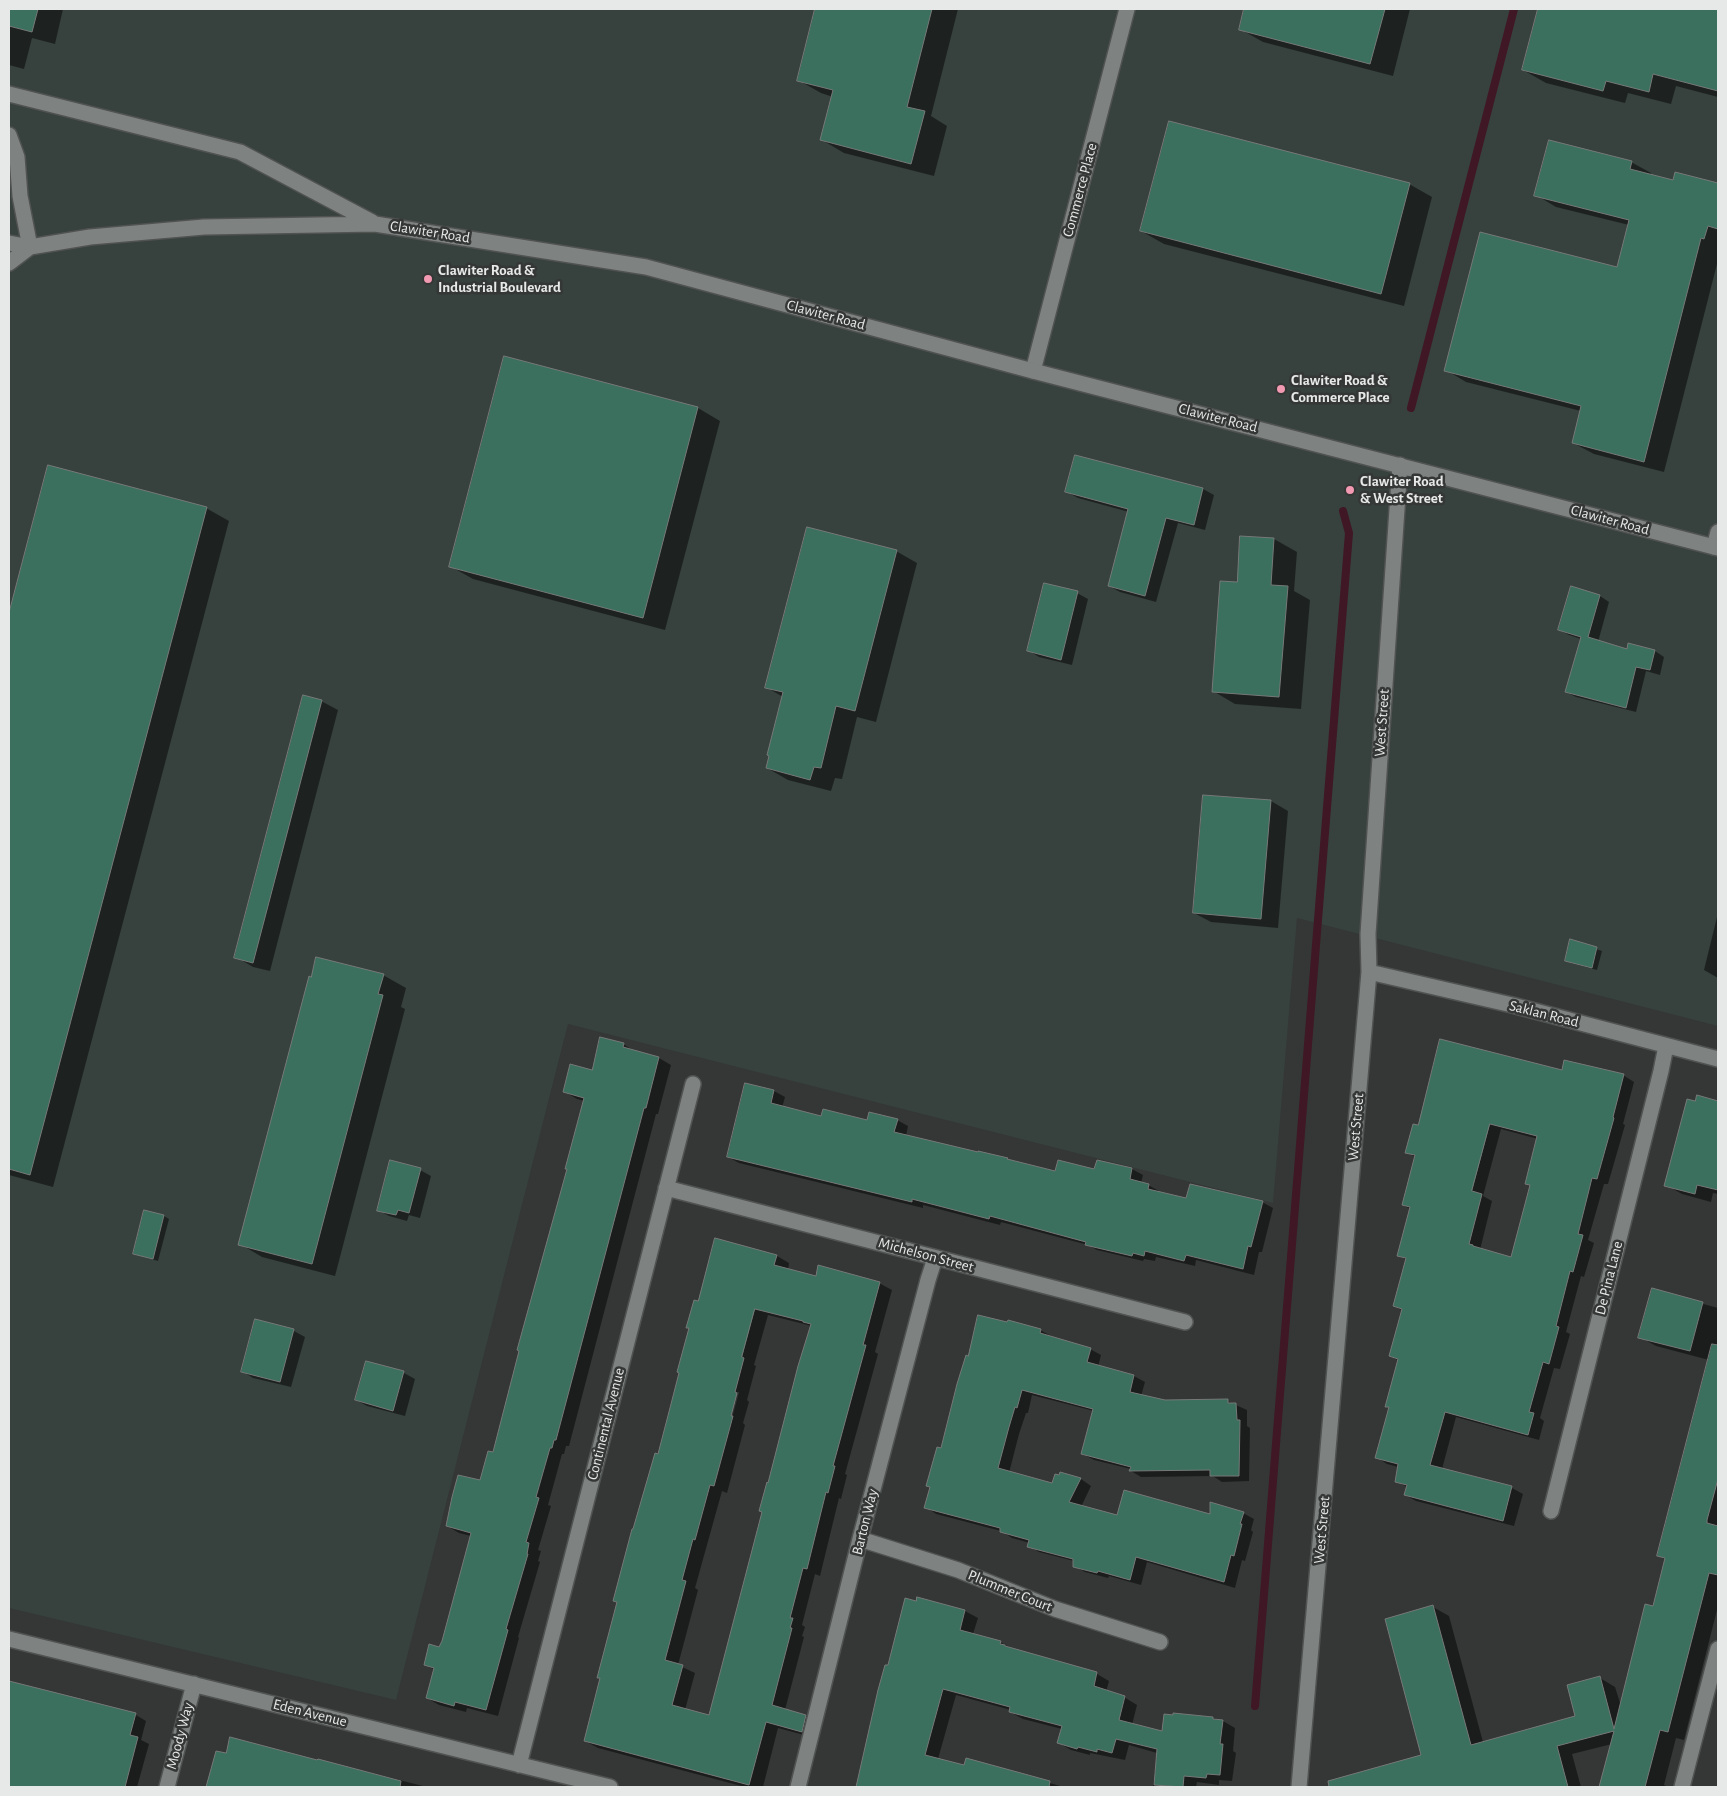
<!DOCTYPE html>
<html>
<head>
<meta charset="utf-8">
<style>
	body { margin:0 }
	#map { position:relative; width:1727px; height:1796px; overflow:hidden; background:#343735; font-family:"Alegreya Sans",sans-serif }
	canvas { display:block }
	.frame { position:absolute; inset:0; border:10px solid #e7e9e8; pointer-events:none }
</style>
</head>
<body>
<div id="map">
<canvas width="1727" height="1796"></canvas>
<div class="frame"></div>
</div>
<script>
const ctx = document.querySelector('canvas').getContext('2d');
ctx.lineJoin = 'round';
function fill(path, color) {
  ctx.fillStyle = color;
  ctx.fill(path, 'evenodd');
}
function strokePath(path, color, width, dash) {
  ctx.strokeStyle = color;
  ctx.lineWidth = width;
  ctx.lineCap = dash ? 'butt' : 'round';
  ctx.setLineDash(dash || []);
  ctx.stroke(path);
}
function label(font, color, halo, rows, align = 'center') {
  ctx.font = font + ' "Alegreya Sans",sans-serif';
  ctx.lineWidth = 5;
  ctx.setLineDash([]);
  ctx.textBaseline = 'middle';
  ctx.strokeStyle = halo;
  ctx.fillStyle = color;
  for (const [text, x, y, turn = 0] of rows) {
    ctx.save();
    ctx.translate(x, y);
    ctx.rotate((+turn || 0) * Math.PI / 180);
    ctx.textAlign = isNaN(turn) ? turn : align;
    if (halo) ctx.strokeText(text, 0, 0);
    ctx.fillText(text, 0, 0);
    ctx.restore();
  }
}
const built = new Path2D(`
	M9 9H1718V1026L1297 918 1273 1203 568 1024 396 1700 9 1608Z`);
const shadow = new Path2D(`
	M9 9H63L55 44 32 38 24 69 9 65Z
	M816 9H958L931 116 947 126 934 176 844 153 822 140 833 97 821 93 798 80Z
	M1246 9H1410L1393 76 1263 42 1240 29Z
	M1539 9H1718V97L1676 86 1671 104 1628 93 1625 103 1546 83 1523 70Z
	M1631 162 1651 173V176L1674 181 1676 174 1718 184V260L1664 472 1594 454 1573 443 1581 411 1466 382 1446 370 1618 269 1629 225 1556 207 1536 195Z
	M1409 184 1432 197 1404 306 1164 244 1141 231Z
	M698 408 720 421 665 630 473 579 450 566Z
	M1076 457 1203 489 1214 495 1205 530 1178 523 1156 602 1120 592 1109 586 1129 512 1078 498 1067 492Z
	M49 467 206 508 229 521 53 1187 9 1175V618Z
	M1241 537 1274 539 1297 552 1294 591 1310 600 1301 709 1235 704 1213 691 1238 584Z
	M896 551 917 563 876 722 857 717 842 779 835 778 831 791 788 780 767 768 783 697 766 687Z
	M1571 588 1600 596 1609 602 1598 642 1628 650 1655 651 1664 657 1660 675 1646 671 1636 712 1576 697 1566 692 1581 639 1569 635 1560 630Z
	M1077 593 1088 599 1072 665 1039 657 1028 650Z
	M321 701 338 710 270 971 253 967 236 957Z
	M1271 801 1288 811 1278 928 1211 922 1194 913Z
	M1718 913V978L1704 970Z
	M1571 941 1602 951 1597 970 1571 963 1566 960Z
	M383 975 406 988 401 1007 405 1009 335 1276 262 1257 240 1244Z
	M623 1044 636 1052 659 1058 671 1065 658 1114H656L569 1446H566L564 1454H562L548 1505 551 1506 538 1550 541 1551 538 1561 540 1562 518 1637 519 1638 498 1716 467 1708 466 1712 439 1705 427 1698 435 1670 425 1665 440 1649 443 1641 471 1536 459 1533 447 1526 481 1482 493 1454 569 1169 585 1101 577 1099 565 1092 592 1071Z
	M1563 1072 1623 1075 1634 1082 1623 1124 1625 1125 1608 1184H1604L1588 1240 1594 1243 1584 1277 1581 1276 1566 1332 1570 1334 1560 1369 1554 1368 1540 1418 1544 1421 1539 1440 1456 1417 1442 1469 1512 1488 1523 1494 1514 1526 1416 1501 1405 1495 1407 1487 1396 1481 1398 1467 1387 1464 1376 1457 1390 1408 1387 1406 1399 1361 1391 1356 1403 1311 1394 1306 1407 1260 1399 1255 1410 1209 1403 1205 1415 1157 1407 1152 1419 1127ZM1501 1129 1538 1139 1527 1184 1531 1186 1512 1259 1480 1250 1492 1201 1483 1196Z
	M774 1091 785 1097 782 1108 822 1118 868 1121 897 1120 908 1126 906 1136 1007 1159 1012 1162 1056 1172 1095 1170 1098 1161 1132 1169 1143 1175 1141 1183 1148 1185 1159 1191V1193L1187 1200 1262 1202 1273 1208 1262 1252H1259L1254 1275 1196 1260 1195 1266 1156 1257 1155 1261 1144 1259 1143 1261 1097 1250 1088 1245 1001 1222 1000 1225 923 1205V1208L739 1163 728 1157Z
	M1688 1100 1718 1108V1194L1713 1193 1711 1202 1682 1194 1666 1185Z
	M420 1170 431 1176 420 1218 409 1215 407 1221 389 1216 378 1210Z
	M164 1216 169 1219 158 1261 135 1254Z
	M716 1240 777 1256 789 1263 788 1270 816 1278 879 1283 892 1290 875 1352 878 1354 845 1474 847 1475 841 1499 839 1498 820 1576 815 1574 802 1625 805 1627 802 1636 804 1637 785 1710 806 1716 819 1723 815 1738 778 1728 763 1787H745L598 1748 585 1741 601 1679 598 1677 618 1603 614 1601 658 1455ZM768 1315 812 1326 710 1716 685 1710 695 1673 678 1665 698 1590 695 1588 722 1491 727 1493 745 1425 743 1423 749 1402 747 1400 756 1366 754 1365ZM736 1392H739L731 1422 728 1421Z
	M1652 1290 1718 1308V1606L1684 1740 1676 1738 1664 1785 1668 1787H1600L1612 1744 1572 1754 1581 1787H1367L1363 1773 1423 1756 1433 1607 1449 1616 1483 1742 1577 1717 1600 1678 1615 1687 1621 1706 1654 1607 1666 1560 1658 1555 1709 1360 1656 1346 1640 1337Z
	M255 1321 294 1331 305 1337 291 1387 253 1378 242 1371Z
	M1040 1330 1051 1336V1337L1090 1349 1101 1355 1098 1367 1134 1376 1145 1382 1141 1396 1165 1402 1227 1401 1247 1410V1426L1250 1428 1249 1481 1222 1482 1213 1476 1141 1477 1131 1471V1469L1094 1460 1083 1454 1094 1411 1032 1395 1028 1413H1026L1019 1434 1009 1473 1053 1484 1061 1474 1081 1479 1091 1486 1081 1507 1118 1517 1212 1515 1243 1513 1254 1519 1251 1530 1253 1532 1245 1561 1242 1560 1235 1588 1147 1562 1141 1585 1109 1576 1108 1578 1085 1572 1074 1566V1561L1039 1552 1029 1546 1030 1543 1012 1538 1001 1531 936 1514 926 1507 942 1449Z
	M367 1362 404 1373 415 1379 405 1416 367 1406 356 1400Z
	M918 1599 965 1611 978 1618 973 1634 1000 1642 1013 1649 1097 1674 1109 1681 1106 1692 1124 1697 1137 1705 1132 1725 1163 1733 1213 1718 1223 1721 1235 1728 1233 1751 1236 1753 1232 1781 1219 1780V1785L1197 1782 1196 1787H1153L1157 1753 1129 1745 1125 1760 1090 1753V1755L1071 1750 1059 1743 1062 1729 1023 1719 1010 1712 1011 1710 956 1695 938 1759 965 1767 967 1760 1064 1787H857L889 1667Z
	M9 1682 136 1715 146 1721 141 1740 149 1744 137 1787H9Z
	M217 1752 318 1762 319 1760 427 1787H207Z`);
const stream = new Path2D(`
	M1411 408 1514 9
	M1255 1706 1349 533 1343 511`);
const building = new Path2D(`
	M9 9H38L32 32 9 26Z
	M815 9H932L907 107 925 111 911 164 820 140 833 90 797 81Z
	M1244 9H1385L1370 64 1239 30Z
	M1538 9H1718V91L1653 74 1649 92 1606 81 1603 91 1522 70Z
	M1169 121 1410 183 1381 294 1140 231Z
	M1549 140 1632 161 1630 169 1673 180 1675 172 1718 183V229L1708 226 1704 239 1701 238 1644 462 1572 443 1581 406 1444 371 1480 232 1617 267 1629 220 1534 196Z
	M504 356 698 407 643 618 449 567Z
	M1075 455 1203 488 1194 525 1166 518 1145 596 1108 586 1128 509 1065 492Z
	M48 465 207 507 30 1175 9 1169V613Z
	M807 527 897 550 855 711 836 706 821 768 814 767 810 780 766 768 769 756 767 755 783 692 765 688Z
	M1240 536 1274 538 1271 585 1288 586 1279 697 1212 692 1220 581 1237 582Z
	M1044 583 1078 591 1061 660 1027 651Z
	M1571 586 1600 595 1588 637 1627 649 1628 643 1655 650 1650 670 1636 667 1626 708 1565 692 1581 637 1558 630Z
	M303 695 322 700 253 963 234 958Z
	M1203 795 1271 800 1261 919 1193 913Z
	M1570 939 1597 947 1592 968 1565 961Z
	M316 957 384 974 378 994 383 995 312 1264 238 1245 309 976 311 977Z
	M600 1037 624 1043 623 1047 659 1057 646 1108H644L556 1440H554L552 1448H550L536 1497 539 1498 526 1542 529 1543 527 1554H528L506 1629 508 1630 486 1710 455 1702 454 1706 426 1698 434 1668 424 1665 429 1644 439 1647 442 1641 471 1533 446 1526 452 1497 458 1475 480 1480 488 1451 493 1452 519 1351 517 1350 567 1169H565L584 1098 563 1092 570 1064 592 1070Z
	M1440 1039 1562 1070 1564 1060 1624 1074 1613 1117 1614 1118 1597 1179 1592 1178 1578 1234 1583 1235 1573 1272 1570 1271 1556 1326 1559 1327 1549 1364 1543 1362 1529 1412 1534 1413 1528 1435 1445 1412 1430 1465 1512 1486 1503 1521 1404 1495 1407 1485 1395 1482 1398 1464 1375 1458 1389 1407H1385L1398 1359 1389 1356 1402 1309 1393 1306 1406 1258 1397 1256 1410 1207 1402 1205 1415 1155 1405 1153 1413 1124 1418 1125ZM1490 1124 1537 1136 1525 1184 1530 1185 1511 1257 1473 1246V1245L1469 1244 1482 1194 1472 1191Z
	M745 1083 774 1090 771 1103 821 1116 823 1109 867 1120 869 1112 898 1119 894 1132 978 1152V1151L1008 1158 1007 1159 1055 1171 1058 1160 1094 1169 1097 1160 1132 1168 1130 1179 1149 1184 1148 1189 1186 1198 1190 1184 1263 1201 1251 1247 1248 1246 1243 1269 1186 1255 1184 1261 1145 1251 1144 1256 1133 1253 1132 1256 1085 1245 1086 1242 990 1216 989 1219 912 1199V1202L727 1157Z
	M1697 1095 1718 1101V1190L1697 1185 1695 1194 1664 1186 1687 1099 1695 1101Z
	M390 1160 421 1168 409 1213 398 1210 396 1215 377 1211Z
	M144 1210 164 1215 153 1259 133 1254Z
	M715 1238 777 1255 774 1265 816 1276 818 1265 880 1282 863 1345H866L833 1466H835L828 1493 826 1492 807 1569 803 1568 790 1618H793L790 1628H792L772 1705 806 1715 802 1732 766 1722 749 1785 584 1741 600 1678H597L617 1602 613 1601 632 1529H633L655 1453 658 1454 671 1404 679 1373 677 1372 689 1328H686L694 1300 698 1301ZM755 1309 803 1321V1322L811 1324 798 1366 768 1483 767 1482 759 1511 762 1512 709 1715 672 1705 683 1665 665 1660 686 1581 682 1580 693 1539 695 1540 710 1485 714 1486 733 1416H731L737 1393 735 1392 744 1358 742 1357Z
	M1652 1288 1703 1302 1690 1351 1638 1338Z
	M978 1315 1007 1322 1008 1320 1041 1329 1040 1333 1091 1348 1087 1362 1134 1375 1130 1392 1165 1400 1228 1399V1403H1236L1237 1420H1240L1239 1476H1210V1470L1129 1471 1131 1467 1081 1454 1093 1409 1022 1390 1017 1408 1015 1407 1009 1427 998 1468 1052 1483 1055 1474 1059 1475 1060 1472 1081 1478 1069 1502 1117 1515 1124 1490 1210 1514V1502L1244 1512 1240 1524H1242L1234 1556 1231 1555 1224 1582 1136 1557 1130 1580 1098 1571 1097 1573 1073 1567V1559L1027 1547 1029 1540 1000 1532V1528L924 1508 930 1487 926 1486 937 1447 941 1448 957 1384 966 1355 968 1356Z
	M255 1319 294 1329 280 1382 241 1372Z
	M1712 1344 1718 1345V1479L1707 1520V1523L1718 1526V1575L1709 1573 1668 1732 1660 1730 1645 1787H1599L1614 1731 1557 1746 1568 1787H1329L1328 1781 1421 1755 1385 1619 1433 1605 1471 1745 1575 1716 1567 1685 1600 1676 1614 1729 1645 1604 1653 1606 1665 1558 1657 1556Z
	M366 1361 404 1371 393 1411 355 1400Z
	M917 1597 965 1610 960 1630 1001 1641 1000 1644 1005 1645V1646L1097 1672 1094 1686 1125 1696 1119 1720 1162 1731 1164 1714 1173 1715V1713L1213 1717V1719L1223 1720 1220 1744H1223L1220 1775 1207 1774 1206 1778 1184 1776 1183 1787 1154 1785 1157 1749 1116 1739 1112 1753 1097 1749V1752L1078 1747 1077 1749 1057 1743 1062 1726 1009 1712 1010 1707 943 1689 925 1755 964 1765 966 1758 1050 1781 1049 1787H856L878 1690 885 1665H888L905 1598 916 1601Z
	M9 1681 136 1713 130 1735 138 1737 125 1787H9Z
	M230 1737 317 1760 318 1759 401 1781 400 1787H206L216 1751 226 1753Z`);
const minor = new Path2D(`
	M1033 371 1127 9
	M1714 547 1718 532
	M1369 972 1512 1005 1718 1059
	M666 1188 1185 1322
	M1551 1511 1661 1071 1666 1046
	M860 1539 958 1570 1055 1609 1160 1642
	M9 1639 610 1787
	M519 1765 693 1084
	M167 1787 194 1684
	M798 1787 860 1539 928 1280 935 1258
	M1299 1787 1369 972 1368 934 1400 465
	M1682 1787 1718 1649`);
const tertiary = new Path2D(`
	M9 135 17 157 20 196 30 247`);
const secondary = new Path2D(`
	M9 94 240 152 372 222
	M9 243 30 247 90 237 204 227 375 224 646 267 1033 371 1718 548
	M9 263 30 247`);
const markers = [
	[428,279,5,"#f19ab2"],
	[1281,389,5,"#f19ab2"],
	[1350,490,5,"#f19ab2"]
];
const streetNames = [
	["Commerce Place",1080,190,-75],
	["Clawiter Road",430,232,9],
	["Clawiter Road",826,315,15],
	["Clawiter Road",1218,418,14],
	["Clawiter Road",1610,520,15],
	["West Street",1382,723,-86],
	["Saklan Road",1544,1014,14],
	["West Street",1356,1127,-85],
	["Michelson Street",926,1255,15],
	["De Pina Lane",1609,1278,-76],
	["Continental Avenue",606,1424,-76],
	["Barton Way",865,1522,-76],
	["West Street",1322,1530,-85],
	["Plummer Court",1010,1591,22],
	["Eden Avenue",310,1713,14],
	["Moody Way",180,1736,-75]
];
const poiNames = [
	["Clawiter Road &",438,270],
	["Industrial Boulevard",438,287],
	["Clawiter Road &",1291,380],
	["Commerce Place",1291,397],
	["Clawiter Road",1360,481],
	["& West Street",1360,498]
];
fill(built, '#37413d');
fill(shadow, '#0007');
strokePath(stream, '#401724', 8);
fill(building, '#3a705d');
strokePath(building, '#767978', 1);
strokePath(minor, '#505352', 18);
strokePath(tertiary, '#505352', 18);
strokePath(secondary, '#505352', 18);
strokePath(minor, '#7e8280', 15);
strokePath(tertiary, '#7e8280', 15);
strokePath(secondary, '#7e8280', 15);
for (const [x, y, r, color] of markers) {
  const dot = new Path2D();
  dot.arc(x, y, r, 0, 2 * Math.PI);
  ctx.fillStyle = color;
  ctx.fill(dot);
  strokePath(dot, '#343735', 2);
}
label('15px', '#e7e9e8', '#343735', streetNames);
label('bold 15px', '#e7e9e8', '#343735', poiNames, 'left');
</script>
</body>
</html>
